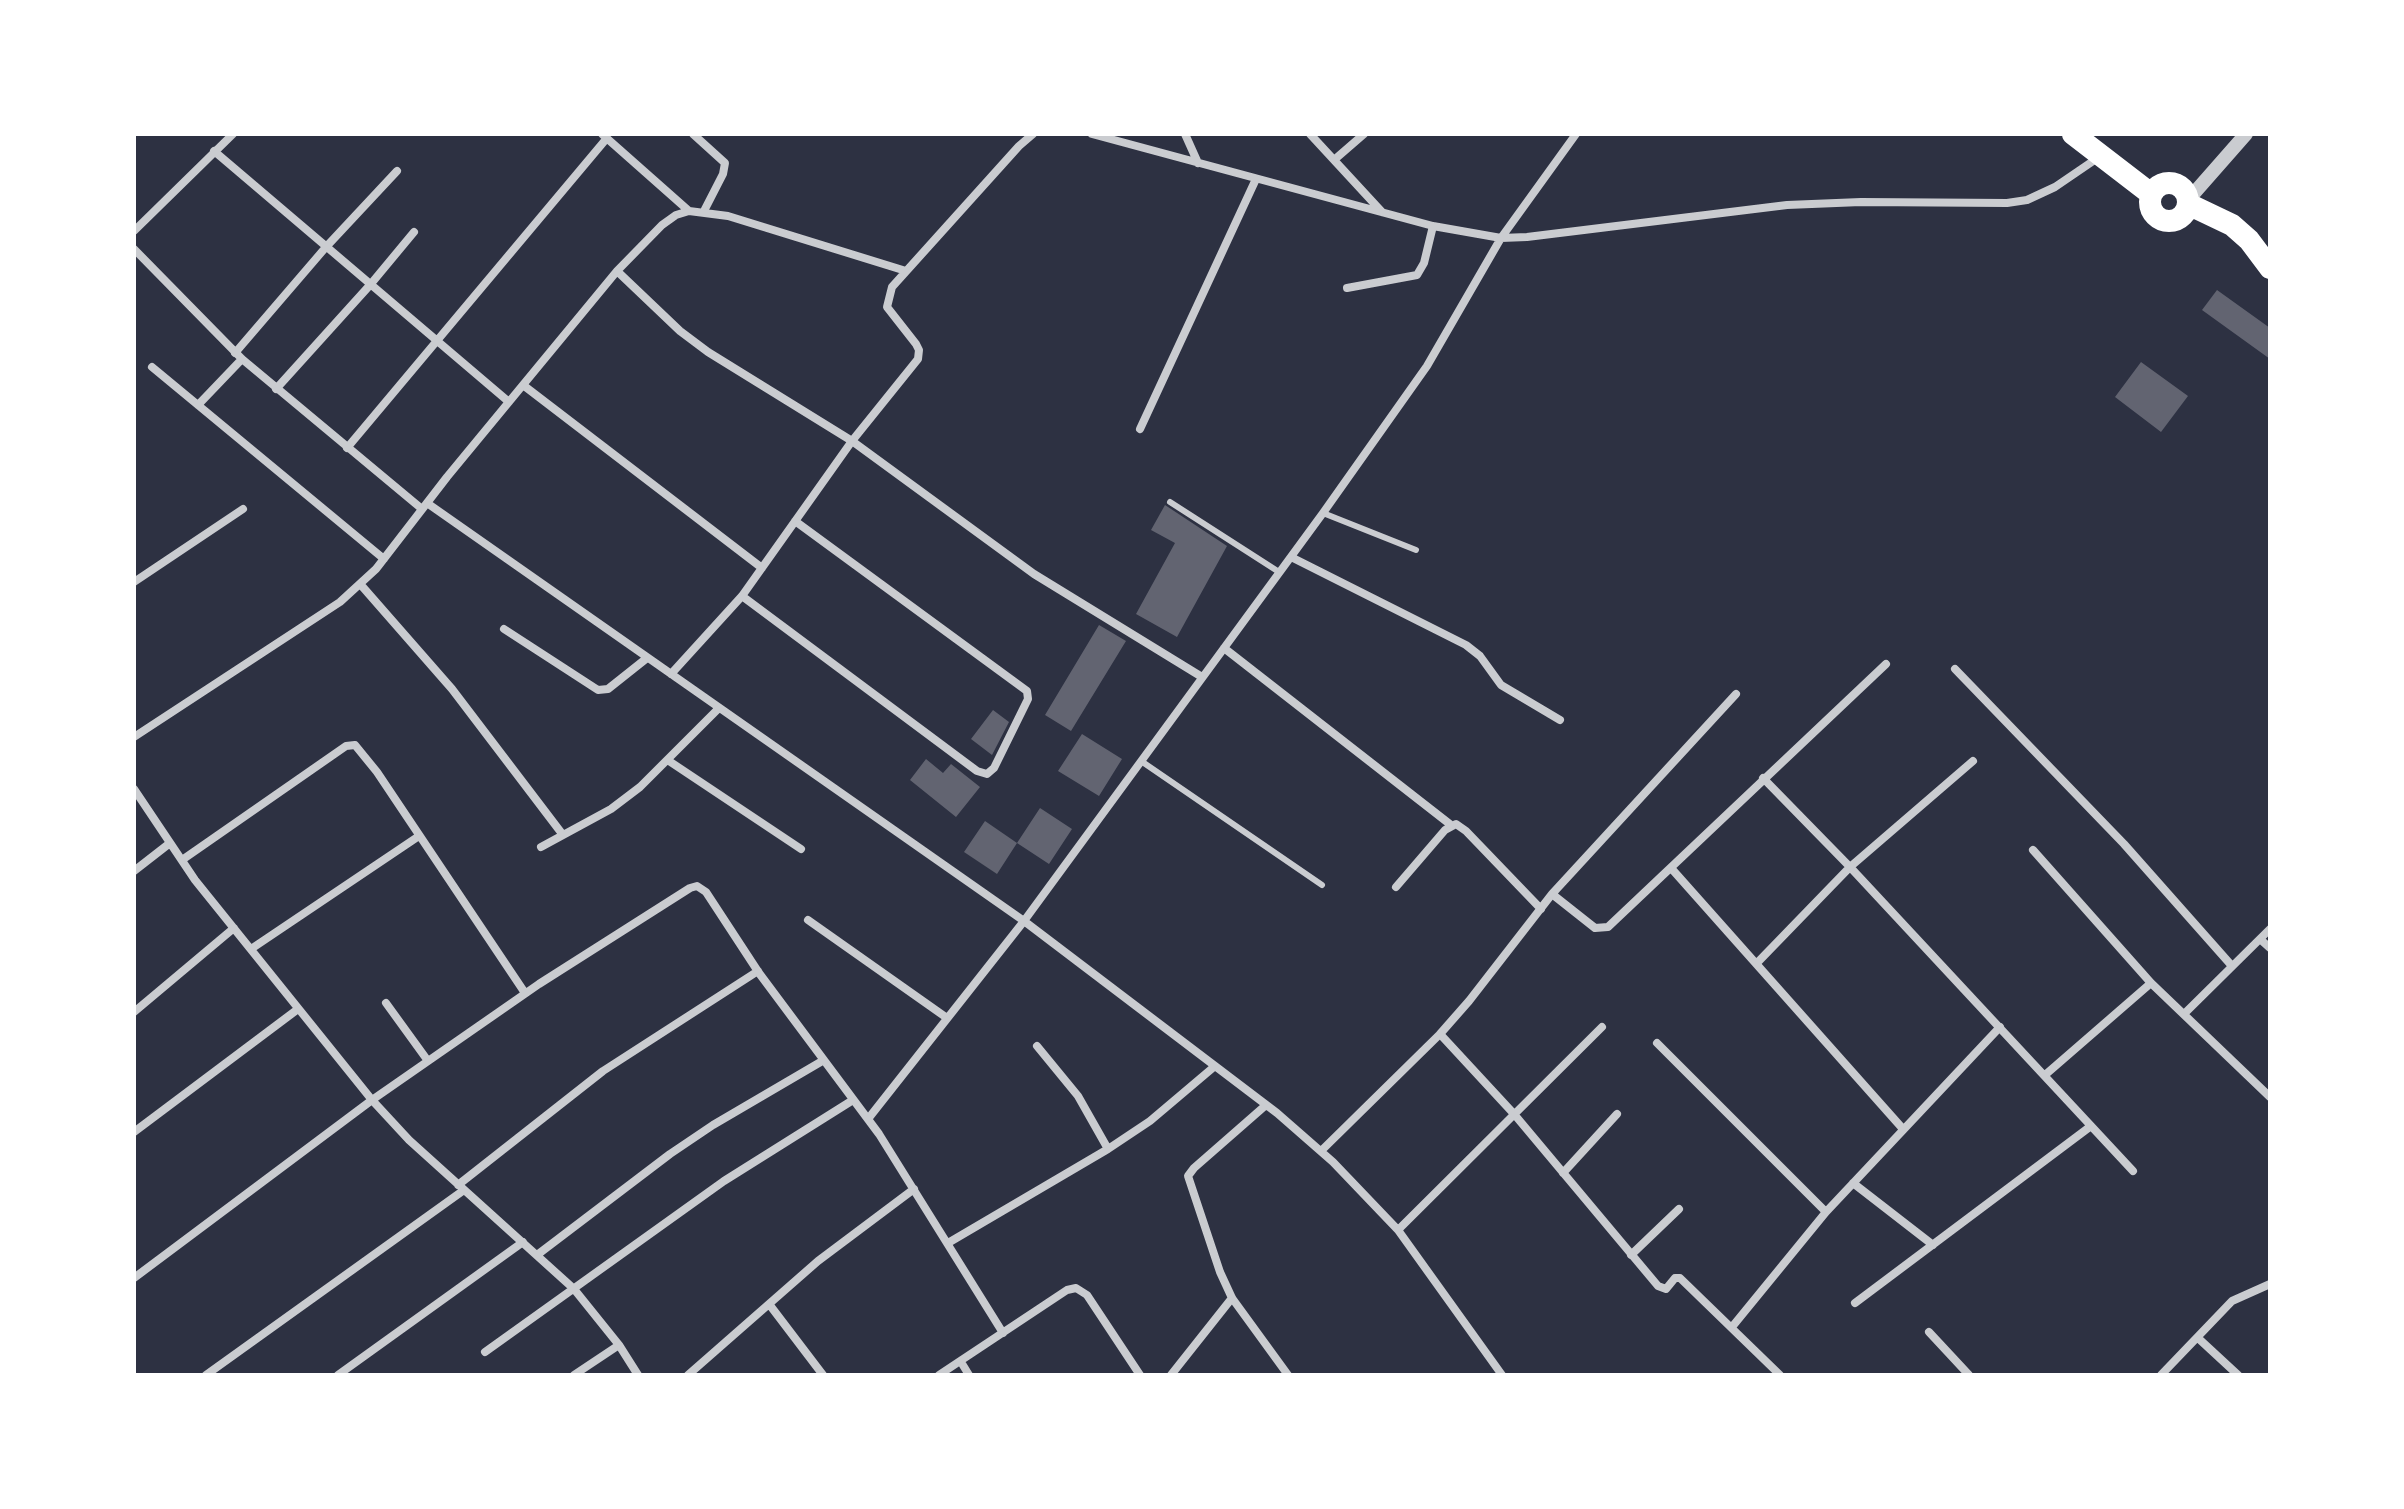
<!DOCTYPE html>
<html>
<head>
<meta charset="utf-8">
<style>
	body { margin:0 }
	#map { position:relative; width:2404px; height:1509px; overflow:hidden; background:#2d3142; font-family:Helvetica,sans-serif }
	canvas { display:block }
	.frame { position:absolute; inset:0; border:136px solid #fff; pointer-events:none }
</style>
</head>
<body>
<div id="map">
<canvas width="2404" height="1509"></canvas>
<div class="frame"></div>
</div>
<script>
const ctx = document.querySelector('canvas').getContext('2d');
ctx.lineJoin = 'round';
function fill(path, color) {
  ctx.fillStyle = color;
  ctx.fill(path, 'evenodd');
}
function strokePath(path, color, width, dash) {
  ctx.strokeStyle = color;
  ctx.lineWidth = width;
  ctx.lineCap = dash ? 'butt' : 'round';
  ctx.setLineDash(dash || []);
  ctx.stroke(path);
}
const building = new Path2D(`
	M2217 290 2270 328V359L2202 310Z
	M2141 362 2188 396 2161 432 2115 397Z
	M1165 505 1227 546 1177 637 1136 614 1175 543 1151 530Z
	M1099 625 1126 641 1071 731 1045 715Z
	M993 710 1009 722 992 755 971 739Z
	M1082 734 1122 759 1099 796 1058 771Z
	M926 759 943 773 951 764 980 787 956 817 910 780Z
	M1040 808 1072 829 1049 864 1017 843Z
	M985 821 1017 843 997 874 964 852Z`);
const service = new Path2D(`
	M1170 502 1279 572
	M1323 513 1416 550
	M1141 761 1322 885`);
const minor = new Path2D(`
	M602 134 689 211
	M693 134 725 163 723 174 704 211
	M1092 134 1433 226 1501 238 1527 237 1787 205 1861 202 2007 203 2027 200 2055 187 2099 157
	M1185 134 1198 163
	M1310 134 1382 212
	M214 151 509 402
	M1334 160 1364 134
	M134 231 233 134
	M134 249 242 359 422 509
	M617 271 680 331 708 352 852 441 1034 574 1202 677
	M1347 288 1417 275 1424 263 1433 226
	M235 353 326 247 397 171
	M152 367 384 559
	M523 385 762 568
	M276 389 370 285 414 232
	M198 405 242 359
	M1140 429 1256 179
	M347 448 607 138
	M427 503 1024 921 1277 1113 1333 1162 1398 1230 1502 1375
	M1291 557 1466 645 1480 656 1501 685 1560 720
	M134 582 243 509
	M361 585 452 689 563 835
	M742 596 977 771 987 774 994 768 1028 699 1027 691 795 521
	M504 629 598 690 608 689 647 658
	M1224 648 1451 825
	M1955 669 2124 844 2232 966
	M671 674 742 596 852 441 918 359 919 350 916 344 887 307 892 287 1019 146 1033 134
	M134 737 340 602 376 569 447 477 617 271 662 225 676 215 689 211 728 216 906 271
	M669 761 801 849
	M1763 778 1850 867 2133 1171
	M134 789 195 880 372 1100 409 1140 574 1289 619 1345 638 1375
	M541 847 611 809 640 787 719 708
	M2033 850 2151 983 2270 1097
	M182 860 346 746 355 745 377 772 525 993
	M1671 868 1903 1129
	M134 871 170 843
	M1396 887 1445 830 1456 824 1466 831 1541 909
	M1552 894 1595 928 1608 927 1886 664
	M808 920 947 1018
	M2260 939 2270 948
	M251 949 419 836
	M1757 963 1850 867 1973 761
	M386 1003 428 1061
	M134 1012 234 928
	M2184 1014 2270 929
	M1440 1034 1514 1114 1658 1286 1666 1289 1675 1278H1680L1780 1375
	M1657 1043 1826 1212
	M1037 1046 1078 1096 1108 1149
	M2045 1075 2151 983
	M1266 1105 1194 1168 1188 1176 1220 1272 1232 1298 1288 1375
	M868 1119 1024 921 1323 513 1427 366 1501 238 1576 134
	M134 1132 298 1009
	M1321 1151 1440 1034 1469 1001 1552 894 1736 694
	M1563 1173 1617 1114
	M1853 1183 1933 1245
	M458 1185 603 1071 758 971
	M1398 1230 1602 1027
	M948 1243 1108 1149 1150 1121 1215 1066
	M537 1255 670 1154 713 1125 824 1060
	M1631 1255 1679 1209
	M134 1278 372 1100 539 984 690 888 697 886 706 892 759 973 879 1134 1003 1333
	M1855 1303 2091 1126
	M769 1304 823 1375
	M1732 1327 1826 1212 2000 1027
	M1929 1332 1969 1375
	M2198 1338 2238 1375
	M485 1352 724 1181 853 1100
	M961 1362 969 1375
	M206 1375 464 1190
	M338 1375 523 1242
	M574 1375 619 1345
	M688 1375 818 1261 914 1189
	M939 1375 1067 1290 1076 1288 1087 1295 1140 1375
	M1171 1375 1232 1298
	M2161 1375 2232 1301 2270 1284`);
const tertiary = new Path2D(`
	M2188 200 2246 134`);
const trunk = new Path2D(`
	M2073 134 2151 194
	M2150 202a19 19 0 1 1 38 0a19 19 0 1 1-38 0Z
	M2188 204 2232 225 2249 240 2270 268`);
fill(building, '#626471');
strokePath(service, '#caccd0', 6);
strokePath(minor, '#caccd0', 8);
strokePath(tertiary, '#caccd0', 14);
strokePath(trunk, '#fff', 22);
</script>
</body>
</html>
